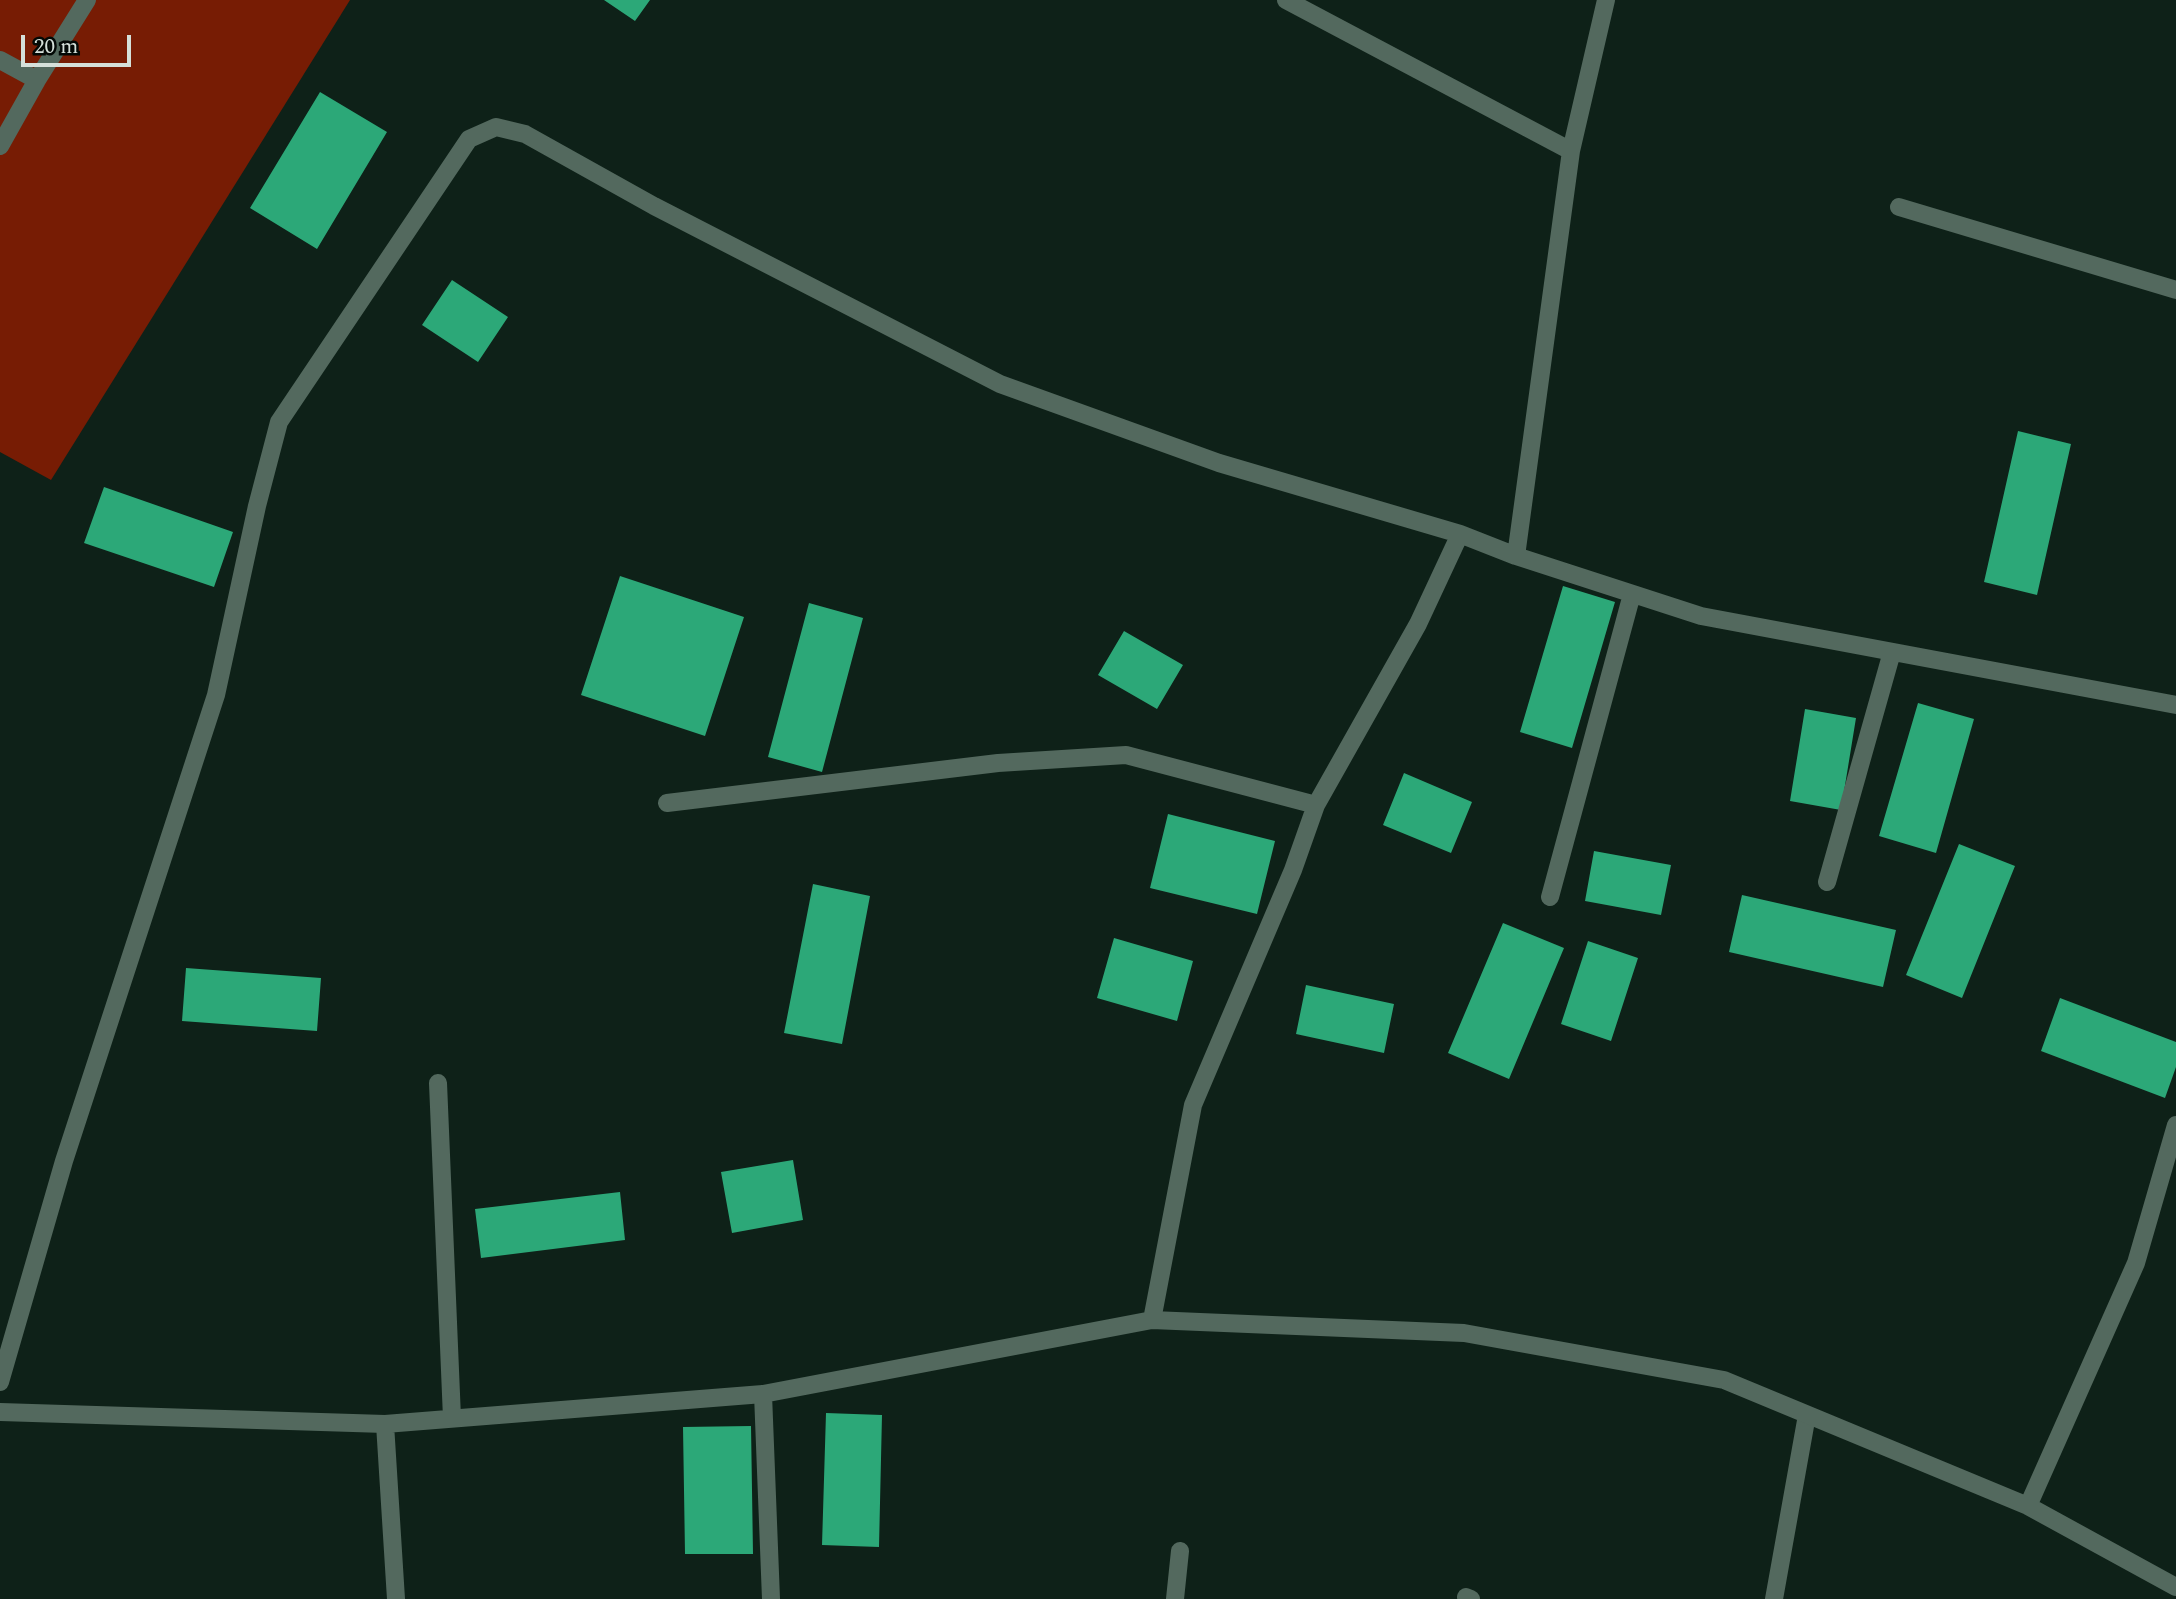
<!DOCTYPE html>
<html>
<head>
<meta charset="utf-8">
<style>
	body { margin:0 }
	#map { position:relative; width:2176px; height:1599px; overflow:hidden; background:#0e2118; font-family:Spectral,serif }
	canvas { display:block }
	.scale { position:absolute; left:21px; top:35px; width:110px; height:32px; box-sizing:border-box; border:4px solid #d5e0da; border-top:0; padding-left:9px; font-size:21px; line-height:24px; white-space:nowrap; color:#d5e0da; -webkit-text-stroke:5px #030906; paint-order:stroke }
</style>
</head>
<body>
<div id="map">
<canvas width="2176" height="1599"></canvas>
<div class="scale">20 m</div>
</div>
<script>
const ctx = document.querySelector('canvas').getContext('2d');
ctx.lineJoin = 'round';
function fill(path, color) {
  ctx.fillStyle = color;
  ctx.fill(path, 'evenodd');
}
function strokePath(path, color, width, dash) {
  ctx.strokeStyle = color;
  ctx.lineWidth = width;
  ctx.lineCap = dash ? 'butt' : 'round';
  ctx.setLineDash(dash || []);
  ctx.stroke(path);
}
const forest = new Path2D(`
	M0 0H350L51 480 0 452Z`);
const building = new Path2D(`
	M604 0H650L635 21Z
	M320 92 387 132 317 249 250 208Z
	M452 280 508 317 478 362 422 325Z
	M2018 431 2071 444 2037 595 1984 582Z
	M104 487 233 532 214 587 84 543Z
	M620 576 744 617 705 736 581 695Z
	M1563 586 1615 602 1572 748 1520 732Z
	M809 603 863 618 822 772 768 757Z
	M1124 631 1183 665 1157 709 1098 675Z
	M1918 703 1974 719 1936 853 1879 836Z
	M1805 709 1856 718 1841 810 1790 801Z
	M1404 773 1472 802 1451 853 1383 825Z
	M1168 814 1275 841 1257 914 1150 888Z
	M1959 844 2015 866 1962 998 1906 975Z
	M1594 851 1671 865 1661 915 1585 901Z
	M813 884 870 896 842 1044 784 1033Z
	M1742 895 1896 930 1883 987 1729 952Z
	M1503 923 1564 948 1509 1079 1448 1053Z
	M1114 938 1193 961 1177 1021 1097 998Z
	M1588 941 1638 958 1611 1041 1561 1024Z
	M186 968 321 978 317 1031 182 1021Z
	M1306 985 1394 1004 1384 1053 1296 1034Z
	M2060 998 2176 1042V1067L2165 1098 2041 1051Z
	M793 1160 803 1220 732 1233 721 1172Z
	M620 1192 625 1240 481 1258 475 1209Z
	M826 1413 882 1415 879 1547 822 1545Z
	M751 1426 753 1554H685L683 1427Z`);
const service = new Path2D(`
	M1466 1597 1471 1599
	M1175 1599 1180 1551
	M1774 1599 1807 1415`);
const minor = new Path2D(`
	M1286 0 1571 151
	M0 60 37 80
	M0 146 37 80 87 0
	M1899 207 2176 290
	M1516 556 1571 151 1606 0
	M667 803 998 763 1126 755 1316 805
	M1827 882 1892 652
	M1550 897 1632 594
	M438 1083 452 1418
	M1152 1320 1193 1105 1293 870 1316 805 1418 624 1460 534
	M0 1382 64 1161 216 695 257 506 279 422 469 139 496 127 525 134 654 206 1000 384 1219 463 1460 534 1516 556 1701 616 2176 705
	M763 1394 771 1599
	M0 1412 385 1424 763 1394 1152 1320 1464 1333 1724 1380 2028 1506 2176 1587
	M385 1424 396 1599
	M2028 1506 2136 1263 2176 1125`);
fill(forest, '#771c04');
fill(building, '#2ca878');
strokePath(service, '#53695e', 18);
strokePath(minor, '#53695e', 18);
</script>
</body>
</html>
